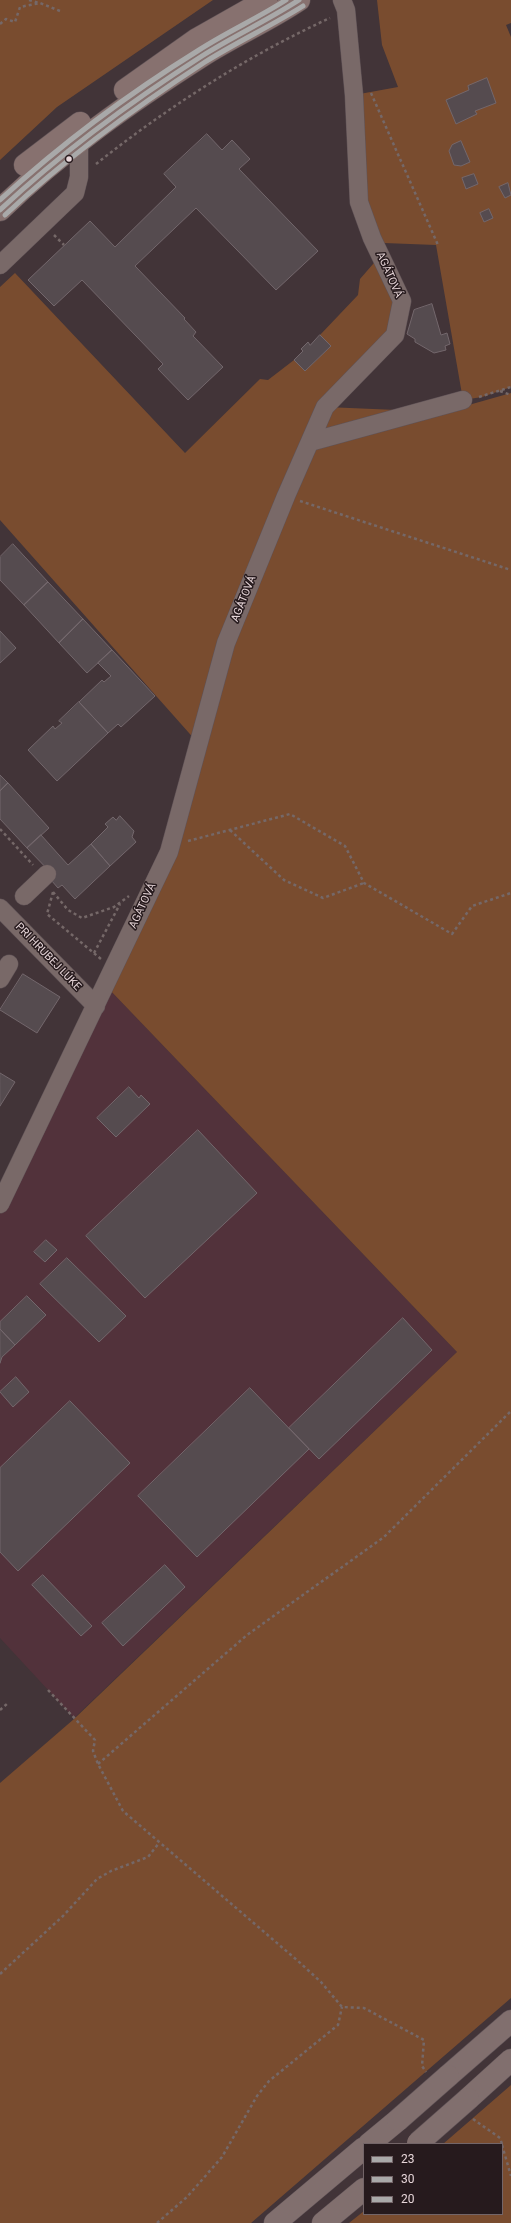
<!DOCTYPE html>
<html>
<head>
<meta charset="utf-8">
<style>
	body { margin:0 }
	#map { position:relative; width:511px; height:2223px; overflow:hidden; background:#423438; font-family:Roboto,sans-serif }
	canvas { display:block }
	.legend { position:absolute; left:363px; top:2143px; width:140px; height:72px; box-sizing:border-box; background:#261a1d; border:1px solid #736568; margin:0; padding:5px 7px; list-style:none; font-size:12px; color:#e6d5d8 }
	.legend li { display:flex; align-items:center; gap:8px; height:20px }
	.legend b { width:20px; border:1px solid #736568 }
</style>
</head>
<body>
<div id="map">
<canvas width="511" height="2223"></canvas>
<ul class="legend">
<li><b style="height:5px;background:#a9a9a9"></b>23</li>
<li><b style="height:5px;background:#a9a9a9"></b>30</li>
<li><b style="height:5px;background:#a9a9a9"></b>20</li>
</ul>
</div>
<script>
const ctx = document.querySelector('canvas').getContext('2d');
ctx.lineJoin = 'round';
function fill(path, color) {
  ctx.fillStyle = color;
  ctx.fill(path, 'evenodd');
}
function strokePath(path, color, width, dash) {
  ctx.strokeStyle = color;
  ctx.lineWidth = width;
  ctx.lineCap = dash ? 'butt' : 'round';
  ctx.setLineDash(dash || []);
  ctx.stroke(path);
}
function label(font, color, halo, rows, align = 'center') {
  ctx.font = font + ' Roboto,sans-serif';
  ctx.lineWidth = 3;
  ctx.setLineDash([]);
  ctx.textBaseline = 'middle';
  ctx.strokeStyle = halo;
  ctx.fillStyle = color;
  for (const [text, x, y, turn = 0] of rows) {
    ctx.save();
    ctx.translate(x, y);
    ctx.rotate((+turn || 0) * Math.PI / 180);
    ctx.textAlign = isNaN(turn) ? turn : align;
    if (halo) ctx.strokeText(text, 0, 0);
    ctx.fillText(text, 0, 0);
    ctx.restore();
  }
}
const built = new Path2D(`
	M107 987 457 1352 74 1718 0 1638V1208Z`);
const green = new Path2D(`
	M0 0H213L57 107 0 160Z
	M377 0H511V23L506 25 511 37V387L482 397 463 400 436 245 384 243 372 238 354 95 398 87 382 45Z
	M380 256 402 301 395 335 326 407 444 412 511 393V1998L251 2223H0V1783L74 1719 457 1352 107 987 169 852 197 742 0 520V287L15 273 185 453 260 379 268 380 294 360 305 371 331 346 320 335 358 295 360 279Z
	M511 2085V2223H349L364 2211V2214H502V2144H443Z`);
const building = new Path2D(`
	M487 78 496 103 475 111 477 114 456 124 446 100 469 90 468 86Z
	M207 134 222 150 232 140 250 159 239 169 318 251 276 290 196 208 135 266 185 318 184 319 196 332 193 336 223 367 188 400 158 369 163 364 82 280 54 306 28 280 90 221 115 247 176 187 164 174Z
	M461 141 470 162 461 166 454 165 449 151 452 145Z
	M474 174 478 184 466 189 462 178Z
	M508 183 511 195 505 198 499 187Z
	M489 209 493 218 484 222 480 213Z
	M432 304 441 335 447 333 450 344 445 346 446 350 434 353 415 342V339L407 334 414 310Z
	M320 335 331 346 305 371 294 360 303 351 301 349 308 342 310 345Z
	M13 544 48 582 24 605 0 580V557Z
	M48 582 83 619 59 643 24 605Z
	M83 619 112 650 87 673 59 643Z
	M0 631 16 648 0 663Z
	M112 650 155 696 121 727 118 724 108 733 79 702 102 680 104 682 111 676 98 663Z
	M79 702 108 733 57 781 28 750 53 726 55 729 62 723 59 721Z
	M0 775 8 783 0 791Z
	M8 783 49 828 27 848 0 819V791Z
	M120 816 134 831 132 837 136 842 110 866 91 844 108 827 105 824 113 817 116 820Z
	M41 835 68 865 91 844 110 866 75 899 62 885 58 888 51 880 55 877 27 848Z
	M23 974 60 997 37 1033 0 1010Z
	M0 1073 15 1082 0 1106Z
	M129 1087 139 1098 141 1095 150 1104 116 1137 97 1118Z
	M198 1130 257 1193 145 1298 86 1236Z
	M46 1240 57 1250 45 1262 34 1252Z
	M67 1258 126 1316 99 1342 40 1284Z
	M27 1296 46 1315 15 1345 0 1329V1322Z
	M403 1318 432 1350 319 1459 289 1428Z
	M0 1329 15 1345 2 1357 0 1363Z
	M16 1377 29 1392 13 1407 0 1392Z
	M250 1388 309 1449 197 1557 138 1496Z
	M70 1401 130 1463 18 1571 0 1552V1468Z
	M165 1565 185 1587 123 1646 102 1623Z
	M43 1575 92 1626 81 1636 32 1585Z`);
const path = new Path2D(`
	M29 0 39 3
	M0 24 6 19 15 22 20 7 40 3 60 11
	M371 93 438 245
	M96 164C168 107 247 56 330 18
	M54 235 64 245
	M500 391 511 395
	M479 397 511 387
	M300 501 511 570
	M0 829 33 865
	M230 830 284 880 323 898 364 883
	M188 841 290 814 345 846 364 883 452 934 472 906 511 893
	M53 892 47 914 101 959
	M53 892 68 910 82 918 114 907 129 896
	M94 953 120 904
	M48 1690 95 1740 93 1751 98 1764 123 1811 298 1961 321 1982 342 2007 364 2008 424 2040 422 2066 426 2072
	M0 1710 8 1703
	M98 1764 247 1635 384 1537 511 1411
	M0 1974 63 1916 97 1879 111 1871 148 1857 159 1843
	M473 2119 500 2138 502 2144
	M502 2145 511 2176
	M157 2223 187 2197 222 2157 257 2096 269 2081 338 2025 342 2007`);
const minor = new Path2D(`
	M0 265 75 193 79 177V142
	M310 442 463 400
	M24 896 47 874
	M0 908 96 1006
	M0 979 9 964
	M0 1204 169 852 226 643 286 496 325 407 395 335 402 301 372 238 359 202 354 95 346 10 342 0`);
const major = new Path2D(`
	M125 90 197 39 266 0
	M25 165 80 123
	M0 210C61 151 130 102 202 56 233 36 268 21 299 0`);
const highway = new Path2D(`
	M448 2076 511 2021
	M468 2099 511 2060
	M369 2144 398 2120
	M275 2223 364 2148
	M323 2223 364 2189`);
const highwayBridge = new Path2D(`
	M398 2120 448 2076
	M418 2143 468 2099`);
const bus1 = new Path2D(`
	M0 210C62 152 130 102 202 56 234 36 268 20 299 0`);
const bus2 = new Path2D(`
	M5 215C67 157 134 108 205 62 237 42 271 26 303 6`);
const bus3 = new Path2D(`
	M0 200C61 144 128 94 199 50 227 32 258 18 286 0`);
const markers = [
	[69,159,3.5,"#e6d5d8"]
];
const streetNames = [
	["AGÁTOVÁ",389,275,66],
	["AGÁTOVÁ",244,599,-68],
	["AGÁTOVÁ",143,906,-65],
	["PRI HRUBEJ LÚKE",48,957,46]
];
fill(built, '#52323b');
fill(green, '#794c2f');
fill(building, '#554b4f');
strokePath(building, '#73676c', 1);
strokePath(minor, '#5f5256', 19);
strokePath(major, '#5f5256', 23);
strokePath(highway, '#5f5256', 23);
strokePath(path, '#756868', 2.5, [3, 3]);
strokePath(minor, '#796968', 18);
strokePath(major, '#87716f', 22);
strokePath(highway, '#816f6e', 22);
strokePath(highwayBridge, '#5f5256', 23, []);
strokePath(highwayBridge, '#816f6e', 22);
strokePath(bus1, '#a9a9a9', 5);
strokePath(bus2, '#a9a9a9', 5);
strokePath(bus3, '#a9a9a9', 5);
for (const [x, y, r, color] of markers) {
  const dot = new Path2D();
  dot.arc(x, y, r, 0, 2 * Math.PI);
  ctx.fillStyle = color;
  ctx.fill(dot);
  strokePath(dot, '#261a1d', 1.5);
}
label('11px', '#e6d5d8', '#261a1d', streetNames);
</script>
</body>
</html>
